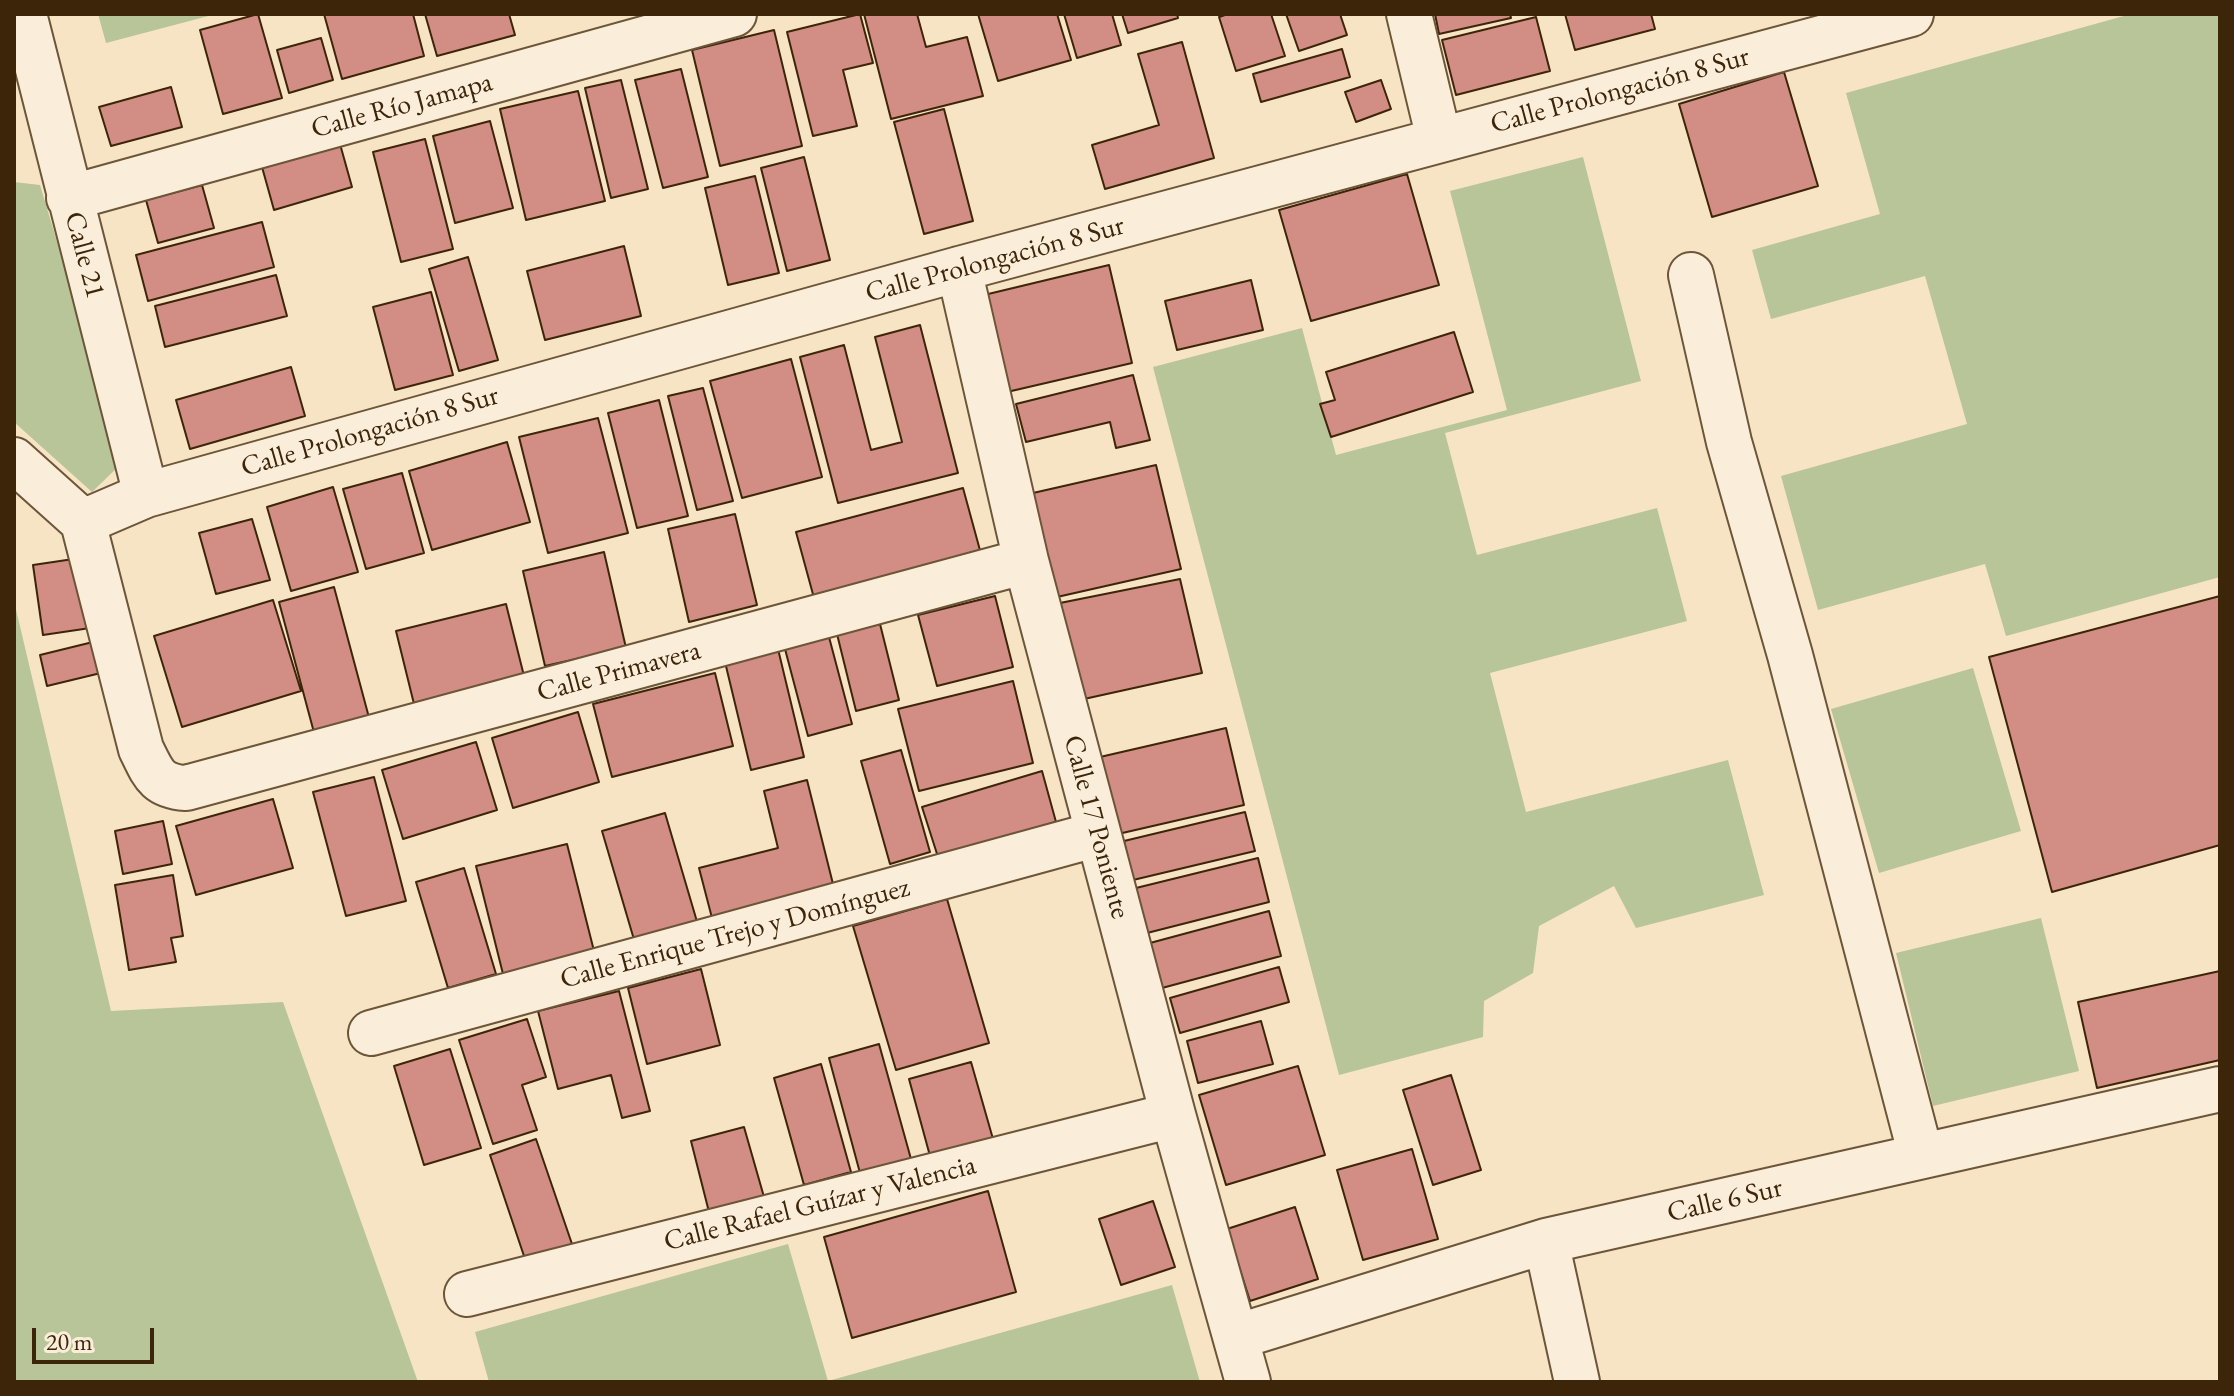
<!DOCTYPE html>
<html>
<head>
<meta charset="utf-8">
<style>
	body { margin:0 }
	#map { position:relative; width:2234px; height:1396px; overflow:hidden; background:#f7e4c4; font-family:"EB Garamond",serif }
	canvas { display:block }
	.frame { position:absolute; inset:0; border:16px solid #3d250a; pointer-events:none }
	.scale { position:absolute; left:32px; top:1328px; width:122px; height:36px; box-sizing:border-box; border:4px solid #3d250a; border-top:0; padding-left:10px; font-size:24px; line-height:28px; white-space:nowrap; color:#3d250a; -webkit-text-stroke:6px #faedd9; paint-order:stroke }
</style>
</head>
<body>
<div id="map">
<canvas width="2234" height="1396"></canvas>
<div class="frame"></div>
<div class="scale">20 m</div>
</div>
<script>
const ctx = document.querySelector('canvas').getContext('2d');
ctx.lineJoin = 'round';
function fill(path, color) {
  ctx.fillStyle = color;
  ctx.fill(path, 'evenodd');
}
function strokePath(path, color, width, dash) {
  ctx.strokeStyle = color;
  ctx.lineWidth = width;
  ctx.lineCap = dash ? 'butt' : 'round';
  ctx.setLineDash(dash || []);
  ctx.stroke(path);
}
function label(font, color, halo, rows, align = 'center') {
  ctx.font = font + ' "EB Garamond",serif';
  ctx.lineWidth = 6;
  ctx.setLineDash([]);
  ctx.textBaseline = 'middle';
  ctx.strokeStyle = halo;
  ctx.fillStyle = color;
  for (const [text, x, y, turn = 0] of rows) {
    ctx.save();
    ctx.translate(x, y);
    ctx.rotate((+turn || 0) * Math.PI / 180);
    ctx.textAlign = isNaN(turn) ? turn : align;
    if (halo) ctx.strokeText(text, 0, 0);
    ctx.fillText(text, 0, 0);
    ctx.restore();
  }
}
const green = new Path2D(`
	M98 14H216L106 43Z
	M2131 14H2220V577L2006 636 1985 564 1818 610 1781 476 1967 424 1925 276 1771 319 1752 250 1880 214 1846 93Z
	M1583 157 1641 381 1445 433 1477 555 1657 508 1687 621 1490 673 1526 812 1728 760 1764 895 1636 928 1614 886 1539 926 1533 973 1484 1001 1483 1037 1339 1075 1153 367 1302 328 1336 455 1507 410 1450 191Z
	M14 182 40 185 123 462 92 492 14 422Z
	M14 601 111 1011 283 1002 418 1382H14Z
	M1973 668 2021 831 1879 873 1831 709Z
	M2041 918 2079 1071 1933 1106 1896 953Z
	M788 1244 828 1381 1172 1285 1200 1382H489L475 1332Z`);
const building = new Path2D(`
	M258 14 282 98 223 114 200 30Z
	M324 14H413L424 56 342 79Z
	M425 14H509L515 35 437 56Z
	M860 14 873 63 843 70 857 126 813 136 787 32Z
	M864 14H917L926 47 967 37 983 96 891 119Z
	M978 14H1057L1071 60 998 81Z
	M1064 14H1112L1121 45 1077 58Z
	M1122 14H1177L1178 18 1128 33Z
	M1228 14H1271L1285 56 1236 71 1219 17Z
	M1286 14H1340L1347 35 1299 51Z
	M1435 14H1510L1511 18 1439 34Z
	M1565 14H1651L1655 29 1575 50Z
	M1536 17 1550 71 1456 95 1442 40Z
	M774 30 802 146 720 166 692 50Z
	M321 38 333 80 289 93 277 50Z
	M1182 42 1214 158 1105 189 1092 145 1159 125 1138 54Z
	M1342 49 1350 77 1261 102 1253 74Z
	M681 69 708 177 663 188 635 80Z
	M1784 72 1818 186 1712 217 1679 104Z
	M621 80 648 189 611 198 585 88Z
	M1381 80 1391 109 1356 122 1345 92Z
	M171 87 182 127 111 146 99 107Z
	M578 91 605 201 526 220 500 109Z
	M944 109 973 221 924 234 894 122Z
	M490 121 513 208 455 223 433 136Z
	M425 139 453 249 401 262 373 152Z
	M340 144 352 187 274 210 262 167Z
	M804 157 830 260 787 271 761 168Z
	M1407 174 1439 285 1311 321 1279 210Z
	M755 176 779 273 728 285 705 188Z
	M202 185 214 228 158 243 146 200Z
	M262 222 274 267 148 301 136 255Z
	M624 246 641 316 545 340 527 271Z
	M468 257 498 360 459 371 429 269Z
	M1109 265 1132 363 1007 392 984 295Z
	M276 275 287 316 165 347 155 306Z
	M1251 280 1263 330 1177 350 1165 301Z
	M431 292 453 375 395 390 373 307Z
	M920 325 958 473 838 503 800 357 844 345 871 450 902 442 875 337Z
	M1454 332 1473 392 1331 437 1320 404 1335 400 1326 372Z
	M791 359 822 477 742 498 710 381Z
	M291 367 305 416 190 449 176 400Z
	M1133 375 1150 440 1116 448 1110 422 1026 442 1016 404Z
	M703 388 733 501 697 510 668 396Z
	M659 400 688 516 637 528 608 413Z
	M598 418 628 533 548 553 519 437Z
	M507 442 530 522 432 550 409 471Z
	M1156 465 1181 569 1057 597 1033 493Z
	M402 473 424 553 366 569 343 489Z
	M333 487 358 572 291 591 267 507Z
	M963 488 981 554 814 598 796 532Z
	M735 514 757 605 689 622 668 529Z
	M252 519 270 580 216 594 199 533Z
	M604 552 626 648 545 666 523 571Z
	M87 557 97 627 43 635 33 565Z
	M1180 579 1202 673 1075 701 1055 604Z
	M334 587 371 725 316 740 279 602Z
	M995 596 1013 667 937 686 918 615Z
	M2220 596V845L2052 892 1989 657Z
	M273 600 301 691 182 727 154 636Z
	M506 604 524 676 414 704 396 631Z
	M880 624 899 700 856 711 837 634Z
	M829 637 852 724 808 736 785 649Z
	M97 641 105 672 47 686 40 655Z
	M778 649 804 757 751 770 725 662Z
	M715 673 733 746 612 777 593 704Z
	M1013 681 1033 763 919 791 898 709Z
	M578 712 599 782 513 808 492 738Z
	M1226 728 1244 805 1118 834 1100 757Z
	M476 742 497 810 403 839 382 770Z
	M901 750 930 852 890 864 861 761Z
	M1042 771 1056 822 938 857 922 807Z
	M374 777 406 901 346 916 313 792Z
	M807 780 834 888 712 918 699 868 778 848 764 791Z
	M273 799 293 868 196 895 176 826Z
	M1245 812 1255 851 1133 880 1124 841Z
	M665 813 698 925 635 943 602 831Z
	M163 821 172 864 123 874 115 831Z
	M567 844 594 951 503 974 476 866Z
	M1258 858 1269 902 1147 933 1136 888Z
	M464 868 496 974 448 988 416 882Z
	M173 875 183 936 171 938 176 962 129 970 115 885Z
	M947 899 989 1043 896 1070 853 926Z
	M1269 911 1281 956 1162 988 1150 943Z
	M1279 967 1289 1002 1180 1033 1170 998Z
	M701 969 720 1045 647 1064 628 988Z
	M2220 971V1060L2097 1088 2078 1002Z
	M619 991 650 1111 622 1118 611 1075 558 1089 538 1011Z
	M527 1019 546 1077 522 1085 537 1130 493 1144 459 1040Z
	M1261 1021 1273 1064 1198 1083 1187 1041Z
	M879 1044 911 1159 860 1173 829 1058Z
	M450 1049 481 1148 424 1165 394 1066Z
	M971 1062 993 1139 930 1156 909 1079Z
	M821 1064 851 1172 804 1185 774 1078Z
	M1298 1066 1325 1155 1226 1185 1199 1095Z
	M1451 1075 1481 1170 1433 1185 1403 1090Z
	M744 1127 764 1197 709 1212 691 1141Z
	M536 1139 572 1244 525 1259 490 1155Z
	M1412 1149 1438 1239 1363 1260 1337 1170Z
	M988 1191 1016 1292 852 1338 824 1237Z
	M1153 1201 1175 1267 1121 1285 1099 1219Z
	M1295 1207 1318 1279 1250 1301 1227 1229Z`);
const minor = new Path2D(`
	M24 14 146 495
	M1409 14 1439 139
	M69 198 734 14
	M959 269 1026 561 1173 1115 1248 1382
	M1691 275 1729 442 1790 655 1921 1156
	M14 460 83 522
	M83 522 146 495 959 269 1911 14
	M83 522 141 749C153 773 156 786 186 788L1026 561
	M371 1033 1098 834
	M1546 1241 1577 1382
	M467 1294 1173 1115
	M1236 1337 1546 1241 2220 1089`);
const streetNames = [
	["Calle Prolongación 8 Sur",1620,91,-15],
	["Calle Río Jamapa",402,106,-15],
	["Calle 21",84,255,75],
	["Calle Prolongación 8 Sur",995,260,-15],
	["Calle Prolongación 8 Sur",370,432,-16],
	["Calle Primavera",619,672,-15],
	["Calle 17 Poniente",1096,827,75],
	["Calle Enrique Trejo y Domínguez",735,934,-15],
	["Calle 6 Sur",1725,1201,-13],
	["Calle Rafael Guízar y Valencia",820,1204,-14]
];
fill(green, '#b7c599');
fill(building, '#d28e84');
strokePath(building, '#3d250a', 2);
strokePath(minor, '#6c5538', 48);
strokePath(minor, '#faedd9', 44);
label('28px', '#3d250a', '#faedd9', streetNames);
</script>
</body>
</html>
